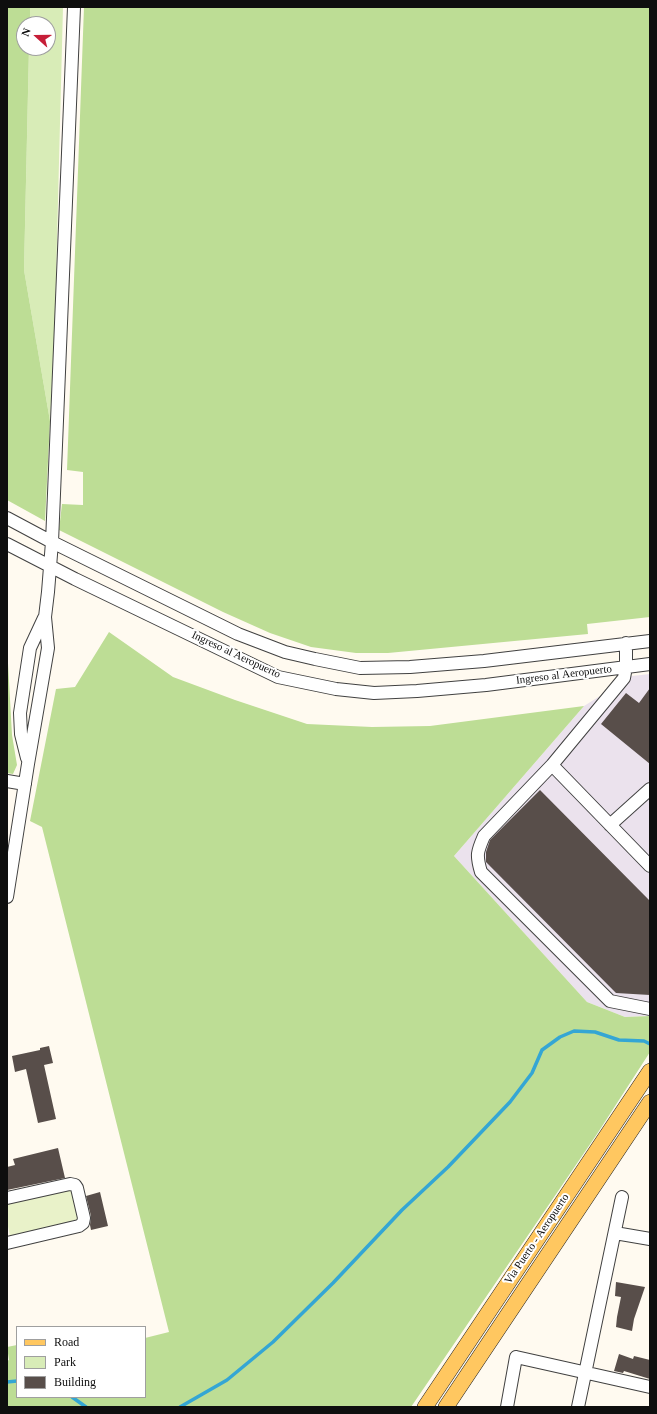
<!DOCTYPE html>
<html>
<head>
<meta charset="utf-8">
<style>
	body { margin:0 }
	#map { position:relative; width:657px; height:1414px; overflow:hidden; background:#fffaf0; font-family:"Times New Roman",serif }
	canvas { display:block }
	.frame { position:absolute; inset:0; border:8px solid #0e0e0e; pointer-events:none }
	.legend { position:absolute; left:16px; top:1326px; width:130px; height:72px; box-sizing:border-box; background:#fff; border:1px solid #9f9f9f; margin:0; padding:5px 7px; list-style:none; font-size:12px; color:#0e0e0e }
	.legend li { display:flex; align-items:center; gap:8px; height:20px }
	.legend b { width:20px; border:1px solid #9f9f9f }
	.north { position:absolute; left:16px; top:16px; width:40px; height:40px; box-sizing:border-box; background:#fff; border:1px solid #9f9f9f; border-radius:50%; rotate:291deg; font-size:11px; font-weight:700; line-height:16px; text-align:center; color:#0e0e0e }
	.north::after { content:''; display:block; margin:auto; width:14px; height:18px; background:#c61e38; clip-path:polygon(50% 0,100% 100%,50% 72%,0 100%) }
</style>
</head>
<body>
<div id="map">
<canvas width="657" height="1414"></canvas>
<div class="frame"></div>
<ul class="legend">
<li><b style="height:5px;background:#ffc760"></b>Road</li>
<li><b style="height:11px;background:#d8ecb7"></b>Park</li>
<li><b style="height:11px;background:#584e4a"></b>Building</li>
</ul>
<div class="north">N</div>
</div>
<script>
const ctx = document.querySelector('canvas').getContext('2d');
ctx.lineJoin = 'round';
function fill(path, color) {
  ctx.fillStyle = color;
  ctx.fill(path, 'evenodd');
}
function strokePath(path, color, width, dash) {
  ctx.strokeStyle = color;
  ctx.lineWidth = width;
  ctx.lineCap = dash ? 'butt' : 'round';
  ctx.setLineDash(dash || []);
  ctx.stroke(path);
}
function label(font, color, halo, rows, align = 'center') {
  ctx.font = font + ' "Times New Roman",serif';
  ctx.lineWidth = 4;
  ctx.setLineDash([]);
  ctx.textBaseline = 'middle';
  ctx.strokeStyle = halo;
  ctx.fillStyle = color;
  for (const [text, x, y, turn = 0] of rows) {
    ctx.save();
    ctx.translate(x, y);
    ctx.rotate((+turn || 0) * Math.PI / 180);
    ctx.textAlign = isNaN(turn) ? turn : align;
    if (halo) ctx.strokeText(text, 0, 0);
    ctx.fillText(text, 0, 0);
    ctx.restore();
  }
}
const industrial = new Path2D(`
	M650 674V1016L625 1017 587 1002 454 856 584 706 632 676Z`);
const green = new Path2D(`
	M30 7H63L55 317 50 421 24 270 29 48H48V24H30Z`);
const forest = new Path2D(`
	M7 7H30V24H24V48H29L24 270 50 421 45 521 7 500Z
	M84 7H650V617L587 624 588 634 388 653H356L311 647 270 633 223 612 59 530 62 504 83 505V472L67 470Z
	M109 632 173 677 235 700 307 724 372 727 430 726 584 706 454 856 587 1002 625 1017 650 1016V1052L597 1134 411 1407H7V1361L9 1360 7 1347 17 1345V1397H145V1338L169 1332 42 827 30 821 56 689 75 687Z
	M7 645 12 735 17 765 13 774 7 773Z`);
const pitch = new Path2D(`
	M74 1187 81 1219 10 1236 7 1221V1203Z`);
const stream = new Path2D(`
	M7 1382 17 1381
	M72 1397 86 1407
	M180 1407 227 1380 273 1342 333 1283 402 1210 448 1167 510 1102 532 1073 542 1050 560 1037 574 1031 595 1032 619 1040 644 1041 650 1044`);
const building = new Path2D(`
	M650 688V764L601 724 626 693 639 703Z
	M540 790 650 901V995L616 993 486 862V852L490 840Z
	M49 1046 53 1063 44 1065 56 1119 38 1123 26 1069 15 1072 12 1056 40 1050V1048Z
	M58 1148 65 1178 7 1190V1167L15 1165 13 1159Z
	M100 1192 108 1226 91 1230 90 1225 91 1216 86 1196Z
	M616 1282 645 1287 634 1319 632 1331 616 1327 617 1317 621 1297 615 1296Z
	M619 1354 633 1359 634 1356 650 1360V1379L624 1371 623 1373 614 1371Z`);
const minor = new Path2D(`
	M7 518 52 542 238 634 285 652 315 659 360 668 410 667 484 661 650 641
	M7 544 75 579 278 677 336 689 374 693 417 691 486 685 650 664
	M626 643V667L624 678 552 765 484 836C477 852 476 855 481 872L610 1001 650 1009
	M27 758 21 734 20 713 30 648 44 618
	M552 765 650 866
	M7 781 25 784
	M610 825 650 789
	M7 897 28 764 48 648 45 617 48 592 52 542 74 7
	M7 1198 70 1184 75 1185 77 1188 84 1218 83 1223 79 1226 7 1243
	M615 1233 650 1239
	M507 1407 516 1357 650 1387
	M578 1407 622 1197`);
const major = new Path2D(`
	M425 1407 650 1071
	M446 1407 650 1102`);
const streetNames = [
	["Ingreso al Aeropuerto",236,655,25],
	["Ingreso al Aeropuerto",564,675,-7],
	["Via Puerto - Aeropuerto",537,1239,-56]
];
fill(industrial, '#ebe2ed');
fill(green, '#d8ecb7');
fill(forest, '#bddd95');
fill(pitch, '#e9f2c9');
strokePath(stream, '#34a6d4', 3.5);
fill(building, '#584e4a');
strokePath(minor, '#414141', 14);
strokePath(major, '#1f1f1f', 16);
strokePath(minor, '#fff', 12);
strokePath(major, '#ffc760', 15);
label('11px', '#0e0e0e', '#fff', streetNames);
</script>
</body>
</html>
